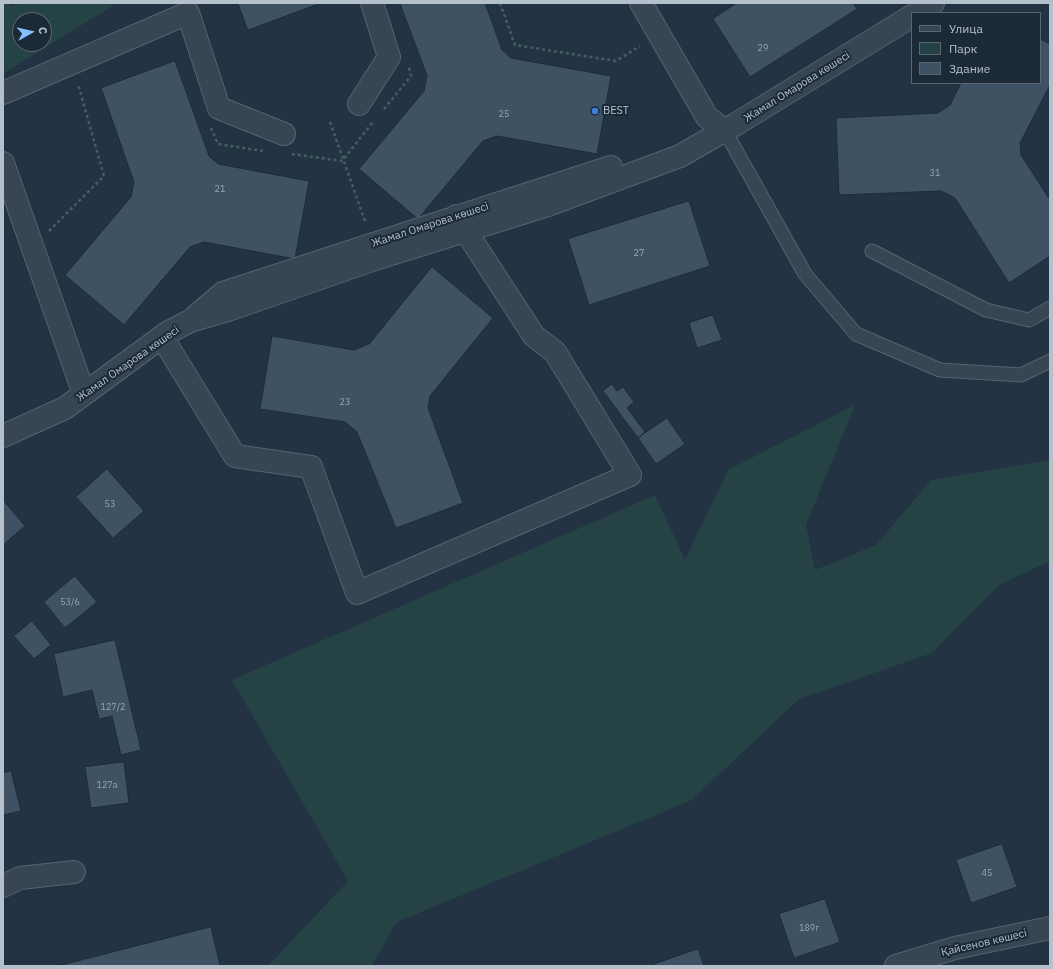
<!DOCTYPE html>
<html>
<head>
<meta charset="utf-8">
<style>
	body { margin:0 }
	#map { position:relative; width:1053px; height:969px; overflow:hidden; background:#233344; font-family:"IBM Plex Sans",sans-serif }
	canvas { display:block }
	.frame { position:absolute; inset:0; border:4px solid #b5c0cd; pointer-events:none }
	.legend { position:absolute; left:911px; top:12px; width:130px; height:72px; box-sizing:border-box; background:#1c2a38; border:1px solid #596674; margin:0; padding:5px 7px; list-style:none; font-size:12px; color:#b5c0cd }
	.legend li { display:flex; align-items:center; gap:8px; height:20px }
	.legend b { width:20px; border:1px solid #596674 }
	.north { position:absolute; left:12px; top:12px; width:40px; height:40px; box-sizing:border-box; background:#1c2a38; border:1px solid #596674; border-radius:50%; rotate:82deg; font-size:11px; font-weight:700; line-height:16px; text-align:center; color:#b5c0cd }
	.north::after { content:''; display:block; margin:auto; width:14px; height:18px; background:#88beff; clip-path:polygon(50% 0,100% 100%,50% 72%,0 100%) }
</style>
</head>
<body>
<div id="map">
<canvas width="1053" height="969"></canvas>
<div class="frame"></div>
<ul class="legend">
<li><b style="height:5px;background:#384553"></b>Улица</li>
<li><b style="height:11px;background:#254344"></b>Парк</li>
<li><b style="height:11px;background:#3f5263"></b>Здание</li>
</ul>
<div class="north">С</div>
</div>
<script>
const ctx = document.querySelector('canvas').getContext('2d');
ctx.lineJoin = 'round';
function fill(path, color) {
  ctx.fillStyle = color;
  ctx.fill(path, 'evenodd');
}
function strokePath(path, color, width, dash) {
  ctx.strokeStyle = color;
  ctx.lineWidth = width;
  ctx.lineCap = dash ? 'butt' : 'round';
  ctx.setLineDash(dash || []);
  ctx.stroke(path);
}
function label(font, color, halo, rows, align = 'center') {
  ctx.font = font + ' "IBM Plex Sans",sans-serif';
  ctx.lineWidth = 4;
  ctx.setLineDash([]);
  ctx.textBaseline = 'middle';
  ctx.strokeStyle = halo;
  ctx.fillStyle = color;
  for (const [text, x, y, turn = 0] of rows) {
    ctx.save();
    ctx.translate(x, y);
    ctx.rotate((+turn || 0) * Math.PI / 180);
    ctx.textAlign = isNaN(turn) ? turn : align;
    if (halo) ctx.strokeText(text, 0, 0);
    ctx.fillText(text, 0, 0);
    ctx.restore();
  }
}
const green = new Path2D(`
	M3 3H10V6L22 3H117L3 74ZM20 20H44V44H20Z
	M855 405 806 525 815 570 876 545 931 480 1050 460V561L999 585 932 653 799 699 692 800 397 922 371 966H268L348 881 232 680 655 495 685 560 728 470Z`);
const building = new Path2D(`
	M238 3H321L248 30Z
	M400 3H485L502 50 511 58 611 76 597 154 497 136 483 141 418 219 359 169 424 91 427 76Z
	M737 3H853L857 9 750 77 713 19Z
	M1040 39 1050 44V85L1020 143 1021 155 1050 200V256L1009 283 955 198 941 191 839 195 836 118 938 113 950 105 961 83H1040Z
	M175 61 209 156 218 164 309 181 295 259 204 242 190 247 124 325 65 275 131 197 134 182 101 88Z
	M689 201 710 266 589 305 568 239Z
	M432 267 493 318 430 396 428 408 463 503 396 528 357 432 345 422 260 409 272 336 354 350 369 344Z
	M713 315 722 340 697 348 689 323Z
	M612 384 617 391 623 387 634 402 627 408 645 432 638 438 603 391Z
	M667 418 685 444 656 464 638 438Z
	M107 469 144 511 113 538 76 497Z
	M3 500 25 526 3 545Z
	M75 576 97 602 65 628 44 602Z
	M32 621 51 645 34 659 14 636Z
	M115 640 141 750 121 755 112 716 99 719 92 690 63 697 54 654Z
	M124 762 129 803 91 808 85 767Z
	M11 771 21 811 3 815V773Z
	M1002 844 1017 887 971 903 956 860Z
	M825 899 840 942 794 958 779 914Z
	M211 927 220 966H58Z
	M698 949 704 966H652V965Z`);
const path = new Path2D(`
	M500 3 515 45 616 61 640 46
	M384 109 411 76 409 67
	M330 122 366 224
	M211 128 218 144 263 151
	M292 154 342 161 373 122
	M49 231 104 176 78 84`);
const lane = new Path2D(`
	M725 131 805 274 856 334 940 370 1021 375 1050 361
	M872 251 986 310 1029 320 1050 308`);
const street = new Path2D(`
	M641 3 707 117 725 131
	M917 13 933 3
	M3 93 188 13 219 108 284 134
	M359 104 389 57 372 3
	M3 163 84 394
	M196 316 223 293 611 167
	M162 337 235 456 311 467 357 593 630 475 555 352 534 336 456 216
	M3 436 65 408 167 333 190 321 228 310 378 258 548 205 680 156 736 124 912 16
	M3 886 20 878 74 872
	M896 966 955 948 1050 928`);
const markers = [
	[595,111,4,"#3f7fe0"]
];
const numberNames = [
	["29",763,48],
	["25",504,114],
	["31",935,173],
	["21",220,189],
	["27",639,253],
	["23",345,402],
	["53",110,504],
	["53/6",70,602],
	["127/2",113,707],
	["127а",107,785],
	["45",987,873],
	["189г",809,928]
];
const streetNames = [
	["Жамал Омарова көшесі",797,87,-32],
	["Жамал Омарова көшесі",430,225,-18],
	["Жамал Омарова көшесі",128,364,-35],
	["Қайсенов көшесі",984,943,-13]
];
const poiNames = [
	["BEST",603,111]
];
fill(green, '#254344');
fill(building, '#3f5263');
strokePath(building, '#1e2c3a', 1);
strokePath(lane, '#566370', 15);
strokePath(street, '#566370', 24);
strokePath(path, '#436061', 2.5, [3, 3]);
strokePath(lane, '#384553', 13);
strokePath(street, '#384553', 22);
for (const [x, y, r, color] of markers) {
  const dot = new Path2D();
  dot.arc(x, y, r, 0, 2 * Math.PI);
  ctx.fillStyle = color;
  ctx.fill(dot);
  strokePath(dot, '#1c2a38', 1.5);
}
label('9px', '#98a4b2', null, numberNames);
label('11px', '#b5c0cd', '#1c2a38', streetNames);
label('11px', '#b5c0cd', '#1c2a38', poiNames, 'left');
</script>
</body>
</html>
